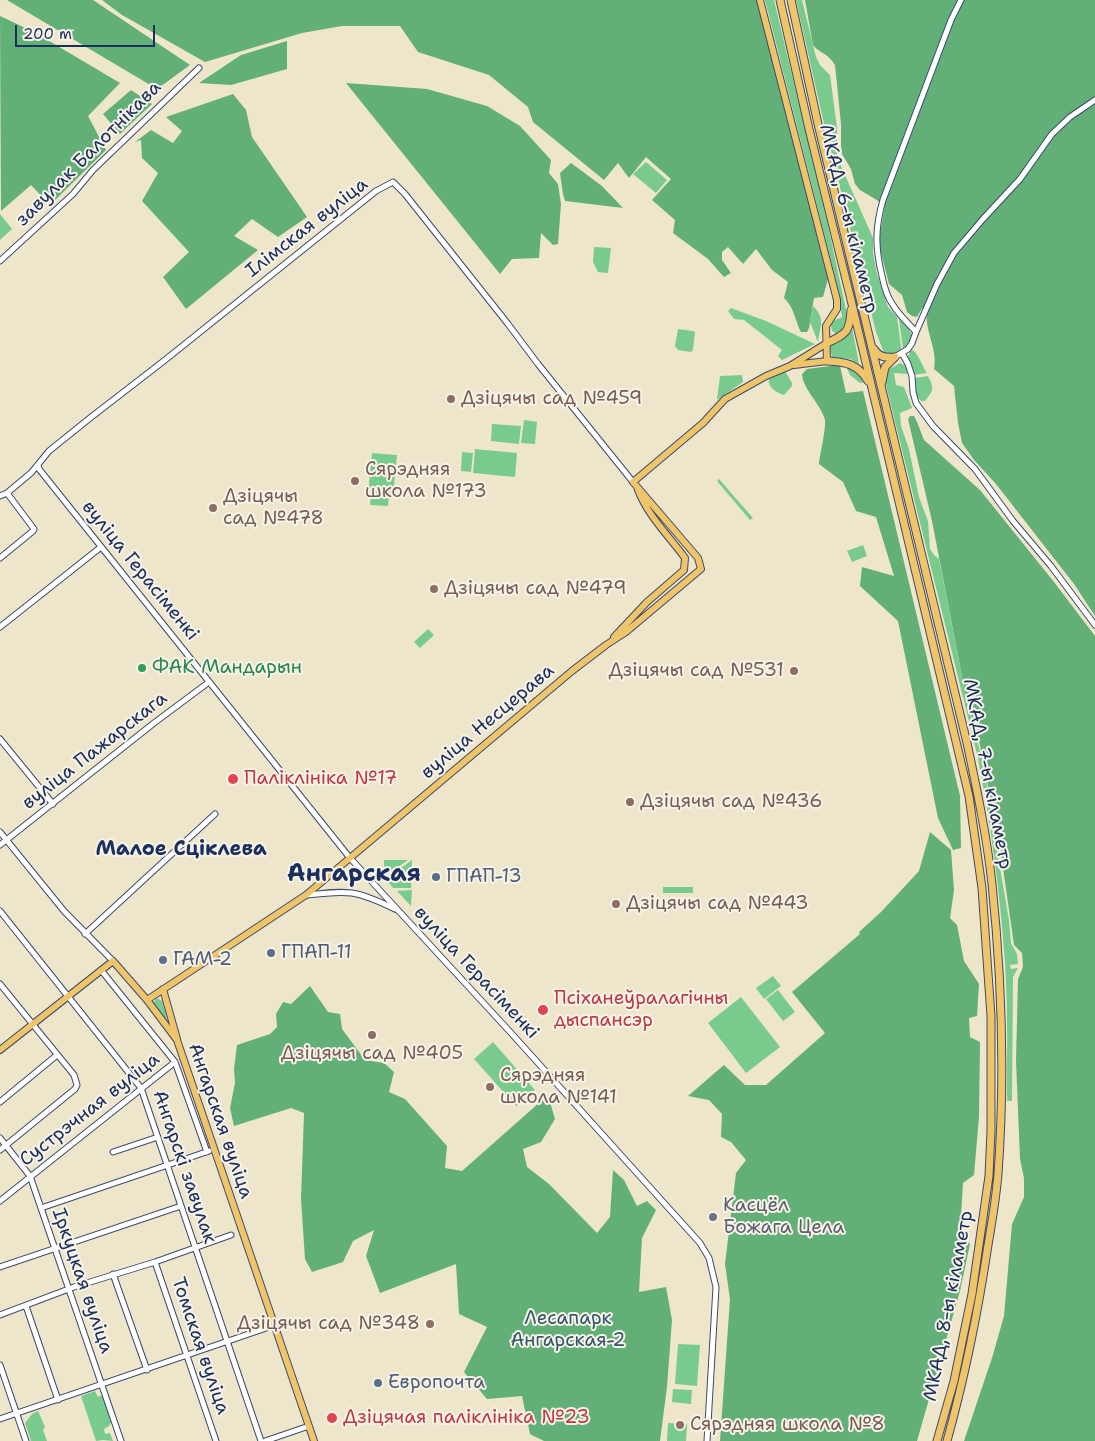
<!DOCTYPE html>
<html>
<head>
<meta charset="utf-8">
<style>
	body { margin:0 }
	#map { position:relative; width:1095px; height:1441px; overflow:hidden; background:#eee6cb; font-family:"Shantell Sans",sans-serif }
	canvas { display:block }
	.scale { position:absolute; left:15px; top:25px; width:140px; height:22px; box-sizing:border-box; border:2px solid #1b2f5e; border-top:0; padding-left:6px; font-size:15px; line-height:18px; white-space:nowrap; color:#1b2f5e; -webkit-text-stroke:4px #f7f3e8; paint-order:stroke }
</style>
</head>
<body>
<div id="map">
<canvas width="1095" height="1441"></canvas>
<div class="scale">200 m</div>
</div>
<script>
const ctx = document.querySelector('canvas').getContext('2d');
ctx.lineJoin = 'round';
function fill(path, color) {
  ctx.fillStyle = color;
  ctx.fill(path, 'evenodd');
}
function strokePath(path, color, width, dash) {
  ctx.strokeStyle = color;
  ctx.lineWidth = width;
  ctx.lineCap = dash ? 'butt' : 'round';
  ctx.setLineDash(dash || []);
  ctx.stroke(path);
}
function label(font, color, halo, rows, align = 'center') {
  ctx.font = font + ' "Shantell Sans",sans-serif';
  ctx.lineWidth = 4;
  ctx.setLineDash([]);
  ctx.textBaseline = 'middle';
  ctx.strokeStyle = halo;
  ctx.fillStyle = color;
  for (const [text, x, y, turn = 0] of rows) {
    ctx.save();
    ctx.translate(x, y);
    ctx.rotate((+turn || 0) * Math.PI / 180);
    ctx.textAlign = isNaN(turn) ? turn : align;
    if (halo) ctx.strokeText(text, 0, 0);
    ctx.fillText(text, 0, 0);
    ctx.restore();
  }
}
const green = new Path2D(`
	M765 0H774L827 221 848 319 842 332 837 334 832 331 831 326 833 321 842 317 838 288Z
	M796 0H802L816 57 820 65 830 75 837 128V157L873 238V253L877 274 888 307 897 317 901 346V350C897 353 890 355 884 353L876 332 822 115Z
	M646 162 667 180 656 193 633 174Z
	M0 214 12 229 0 240Z
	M594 247 611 248 608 273 598 272 593 262Z
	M813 306C826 318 820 327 818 342L810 322Z
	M731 308 766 321 815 344 782 360 778 356 782 350 744 320 734 319 728 311Z
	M899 319C909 329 920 338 903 349Z
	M852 327 859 364 850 359 832 357 829 345Z
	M678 329 693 331 695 332 693 350 691 352 678 350 675 346Z
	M913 350C919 355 922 366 927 373L913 375 908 357 910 351Z
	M900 363 906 366 908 374 894 373 896 385 904 387 912 408 900 413 901 426 909 449 919 497 928 521 930 549 934 555 939 559 966 697 982 759 993 814 995 839 1009 920 1011 943 1017 954 1018 964 1010 965 1011 969 1018 968 1013 977 1012 1101H1007C1007 1055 1008 1009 1005 963 1000 893 991 823 977 754L886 385V379L888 370Z
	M845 364 860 373 863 383H860L850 375Z
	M785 371 792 383V386L784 395C777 393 767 387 769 379Z
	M742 375 743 382 717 400 720 376Z
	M928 376C934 388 934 390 925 401H921L916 395 914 378Z
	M524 420 537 422 535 444 521 443Z
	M492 424 521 426 519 444 491 441Z
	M475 449 517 453 515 477 473 473Z
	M462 452 473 453 471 472 461 471Z
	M372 453 397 455 393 496H389L388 506 370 505 371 495 386 496 368 493Z
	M719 479 753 518 750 520 717 481Z
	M863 545 867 556 852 562 847 551Z
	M428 629 434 635 420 648 414 642Z
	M384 860H408L385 876 384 875Z
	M412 860 411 888H393L386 879Z
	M693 887V893H663V887Z
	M412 890 411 906 397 891Z
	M773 976 781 986 764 999 756 988Z
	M778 990 795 1012 783 1021 766 999Z
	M741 997 780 1047 746 1073 708 1023Z
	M157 998 162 1001 167 1017 165 1018 153 1003Z
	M493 1042 535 1090 516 1106 474 1059Z
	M678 1344 700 1345 697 1386 675 1384Z
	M673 1389 692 1390 691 1404 672 1402Z
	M95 1391 98 1397 102 1395 112 1421 109 1426 104 1429 105 1434 110 1433 113 1441 103 1440 96 1441 81 1396Z
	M38 1411 45 1427 43 1430 47 1441H31L25 1423 32 1414Z
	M668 1423 687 1424 686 1441H667Z`);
const forest = new Path2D(`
	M7 0H93L190 65 157 89Z
	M102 0H757L814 217 828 279 823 297 814 298 809 328 807 332H801C794 318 795 309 784 298L788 282 772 270 756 249 743 264 728 247 722 252V260L731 273 724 277 708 259 673 233 675 220 652 200 671 179 646 157 629 178 618 163 604 180 533 122 528 107 489 75 418 52 400 26H342L302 33 205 62 122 15Z
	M805 0H1095V616L1074 584 996 484 974 460 962 443 958 423 954 386 934 369C938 349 924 330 927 311L922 308 917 317 912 316 907 312 902 295 889 284 881 253 879 240 885 205 860 190 855 184 851 169 842 154 841 145V124L835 65C828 53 819 53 813 45Z
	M0 16 34 32 120 83 88 116 106 150 50 205 31 185 1 211Z
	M287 41V69L231 85 199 83 241 55Z
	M346 83 427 89 487 106 520 126 551 160 549 173 558 184 561 204 558 244 553 245 541 233 539 258 512 259 500 274Z
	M131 90 152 104 120 134 103 114Z
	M233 94 246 110 252 137 307 217 278 237 252 219 234 236 258 250 186 309 163 277 189 252 142 201 158 173 142 158 141 140 135 142 151 130 173 143 182 131 166 117Z
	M571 163 602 186 623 208 565 201 563 194 560 173Z
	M830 366H840L846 393 863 391 960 796 961 848 953 850 938 818 898 621 860 586 862 567 894 576 876 517 856 511 843 482 819 464C820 454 826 429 825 420 821 404 803 390 802 374L807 369Z
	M910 416H914L917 422 924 440 980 490 1054 582 1095 636V1441H964L992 1358 1004 1316 1012 1224 1024 1197V1178L1020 1159 1016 1061 1018 979 1023 967 1022 953 1014 945 999 840 979 741 966 697 932 521 908 419Z
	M930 832 951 850 954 890 950 918 957 925 964 961 979 984 977 1016 969 1018 970 1037 980 1042 979 1117 974 1175 963 1183 960 1233 970 1244 960 1291 917 1441H720L730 1299 725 1264 736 1173 746 1160 731 1142 721 1137 722 1114 709 1100 688 1096 724 1065 745 1085H766L825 1033 792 992 860 934 859 932 881 912 919 871Z
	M310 986 328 1012 340 1014 342 1029 365 1060 384 1063 394 1072 389 1092 405 1099 447 1146 445 1168 462 1171 548 1095 555 1119 541 1142 523 1149 527 1167 549 1184 597 1233 610 1217 613 1170 624 1180 637 1206 647 1201 656 1210 642 1238 639 1292 666 1287 672 1320 667 1387 660 1441H544L530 1434 522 1396 487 1399 464 1372 487 1327 459 1314 456 1264 380 1293 366 1256 374 1230 353 1241 343 1262 312 1272 305 1259 301 1199 304 1113 291 1108 234 1126 230 1108 235 1083 234 1069 237 1045 270 1034 277 1027 276 1014 283 1002 291 1004Z`);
const minor = new Path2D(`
	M0 261 73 194 93 170 199 68
	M916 332C908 323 899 315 893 305 887 297 884 286 882 276 875 247 875 228 883 200L951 20 961 0
	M902 353 908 364 912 376 913 392 916 403 933 426 975 469 1013 521 1051 566 1095 625
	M895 357 908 349 912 343 916 332 937 284 954 253 983 219 1020 179 1052 134 1070 117 1095 100
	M38 465 39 469 350 858 512 1034 700 1243 709 1258 716 1287 707 1441
	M0 496 7 493 31 473 49 451 90 418 165 360 376 191 393 182 405 194 508 324 538 364 633 482
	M0 558 33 531 34 529 7 493
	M0 627 101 547
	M0 739 53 804
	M0 832 64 911 113 961
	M0 845 154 723 209 682
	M307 895C348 890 356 890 395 909
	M0 911 141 1088 261 1441
	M85 934 215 814
	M101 970 175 1062 207 1152
	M0 984 74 1075 77 1085 75 1089 0 1150
	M0 1102 57 1055
	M0 1138 30 1176 121 1441
	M113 1152 158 1137
	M0 1201 175 1062
	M41 1208 209 1151
	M155 1262 216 1441
	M0 1267 181 1206
	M113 1274 147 1370
	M26 1306 58 1400
	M0 1315 74 1287 155 1262 231 1235
	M0 1365 26 1441
	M0 1419 275 1325
	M265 1441 309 1426`);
const major = new Path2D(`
	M760 0 837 300V309L826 326 827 361 794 365
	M614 637 647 602 684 570 685 558C669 536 648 516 638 490
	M163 989 177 1039
	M147 1000 306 895 572 671 606 645 626 632 701 569 698 558 633 482 703 423 725 399 766 376 790 366 827 343
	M0 1050 113 961 147 1000 177 1040 314 1441`);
const highway = new Path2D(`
	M780 0 809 129 851 300 969 796 982 888 991 1016V1131L989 1176 972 1294 954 1381 937 1441
	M791 0 818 124 967 743C977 790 987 837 992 884 1002 980 1005 1078 998 1174 996 1198 992 1222 988 1245 978 1312 965 1376 947 1441
	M827 343C846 334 850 332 851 310
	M874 349C879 357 885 358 895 357
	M827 361C846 362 858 364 868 381
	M882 382 885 367 895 357`);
const markers = [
	[451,399,5,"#8d6e63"],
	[355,481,5,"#8d6e63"],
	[213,508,5,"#8d6e63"],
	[434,589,5,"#8d6e63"],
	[142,668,5,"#2e9e5b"],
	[794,671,5,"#8d6e63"],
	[233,779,6,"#e0444e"],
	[630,802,5,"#8d6e63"],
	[436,877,5,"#5c6f8a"],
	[616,904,5,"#8d6e63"],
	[271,953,5,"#5c6f8a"],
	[163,960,5,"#5c6f8a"],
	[543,1010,6,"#e0444e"],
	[372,1035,5,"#8d6e63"],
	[490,1087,5,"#8d6e63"],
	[713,1217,5,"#6b7280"],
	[430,1324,5,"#8d6e63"],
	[378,1383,5,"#5c6f8a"],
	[332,1418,6,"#e0444e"],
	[680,1425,5,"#8d6e63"]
];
const streetNames = [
	["завулак Балотнікава",89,154,-45],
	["МКАД, 6-ы кіламетр",848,219,76],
	["Ілімская вуліца",307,228,-38],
	["вуліца Герасіменкі",140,571,51],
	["вуліца Несцерава",488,722,-40],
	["вуліца Пажарскага",95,751,-38],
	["МКАД, 7-ы кіламетр",987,774,79],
	["вуліца Герасіменкі",476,973,47],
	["Сустрэчная вуліца",90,1110,-38],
	["Ангарская вуліца",220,1121,71],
	["Ангарскі завулак",184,1167,71],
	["Іркуцкая вуліца",82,1281,71],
	["МКАД, 8-ы кіламетр",949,1306,-79],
	["Томская вуліца",200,1346,71]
];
const educationNames = [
	["Дзіцячы сад №459",461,399],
	["Сярэдняя",365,470],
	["школа №173",365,492],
	["Дзіцячы",223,497],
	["сад №478",223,519],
	["Дзіцячы сад №479",444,589],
	["Дзіцячы сад №531",784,671,"right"],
	["Дзіцячы сад №436",640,802],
	["Дзіцячы сад №443",626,904],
	["Дзіцячы сад №405",372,1054,"center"],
	["Сярэдняя",500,1076],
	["школа №141",500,1098],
	["Дзіцячы сад №348",420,1324,"right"],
	["Сярэдняя школа №8",690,1425]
];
const leisureNames = [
	["ФАК Мандарын",152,668]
];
const healthNames = [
	["Паліклініка №17",244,779],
	["Псіханеўралагічны",554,999],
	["дыспансэр",554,1021],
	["Дзіцячая паліклініка №23",343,1418]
];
const serviceNames = [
	["ГПАП-13",446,877],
	["ГПАП-11",281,953],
	["ГАМ-2",173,960],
	["Европочта",388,1383]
];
const worshipNames = [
	["Касцёл",723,1206],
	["Божага Цела",723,1228]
];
const parkNames = [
	["Лесапарк",568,1319],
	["Ангарская-2",568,1341]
];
const neighbourhoodNames = [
	["Малое Сціклева",181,850]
];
const districtNames = [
	["Ангарская",354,875]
];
fill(green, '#79cb8d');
fill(forest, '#62af78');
strokePath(minor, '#3b4a6e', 7);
strokePath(major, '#3b4a6e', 8);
strokePath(highway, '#3b4a6e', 9);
strokePath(minor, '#fff', 5);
strokePath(major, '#f0c469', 6);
strokePath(highway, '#f0c469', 7);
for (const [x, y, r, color] of markers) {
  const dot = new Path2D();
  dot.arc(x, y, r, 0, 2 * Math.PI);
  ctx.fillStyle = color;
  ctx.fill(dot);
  strokePath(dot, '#f7f3e8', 2);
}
label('19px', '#1b2f5e', '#f7f3e8', streetNames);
label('19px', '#785e54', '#f7f3e8', educationNames, 'left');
label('19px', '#27864d', '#f7f3e8', leisureNames, 'left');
label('19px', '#be3a42', '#f7f3e8', healthNames, 'left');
label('19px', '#4e5e75', '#f7f3e8', serviceNames, 'left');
label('19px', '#5b616d', '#f7f3e8', worshipNames, 'left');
label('19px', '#32566a', '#f7f3e8', parkNames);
label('bold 20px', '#1b2f5e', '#f7f3e8', neighbourhoodNames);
label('bold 24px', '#1b2f5e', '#f7f3e8', districtNames);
</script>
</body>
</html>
